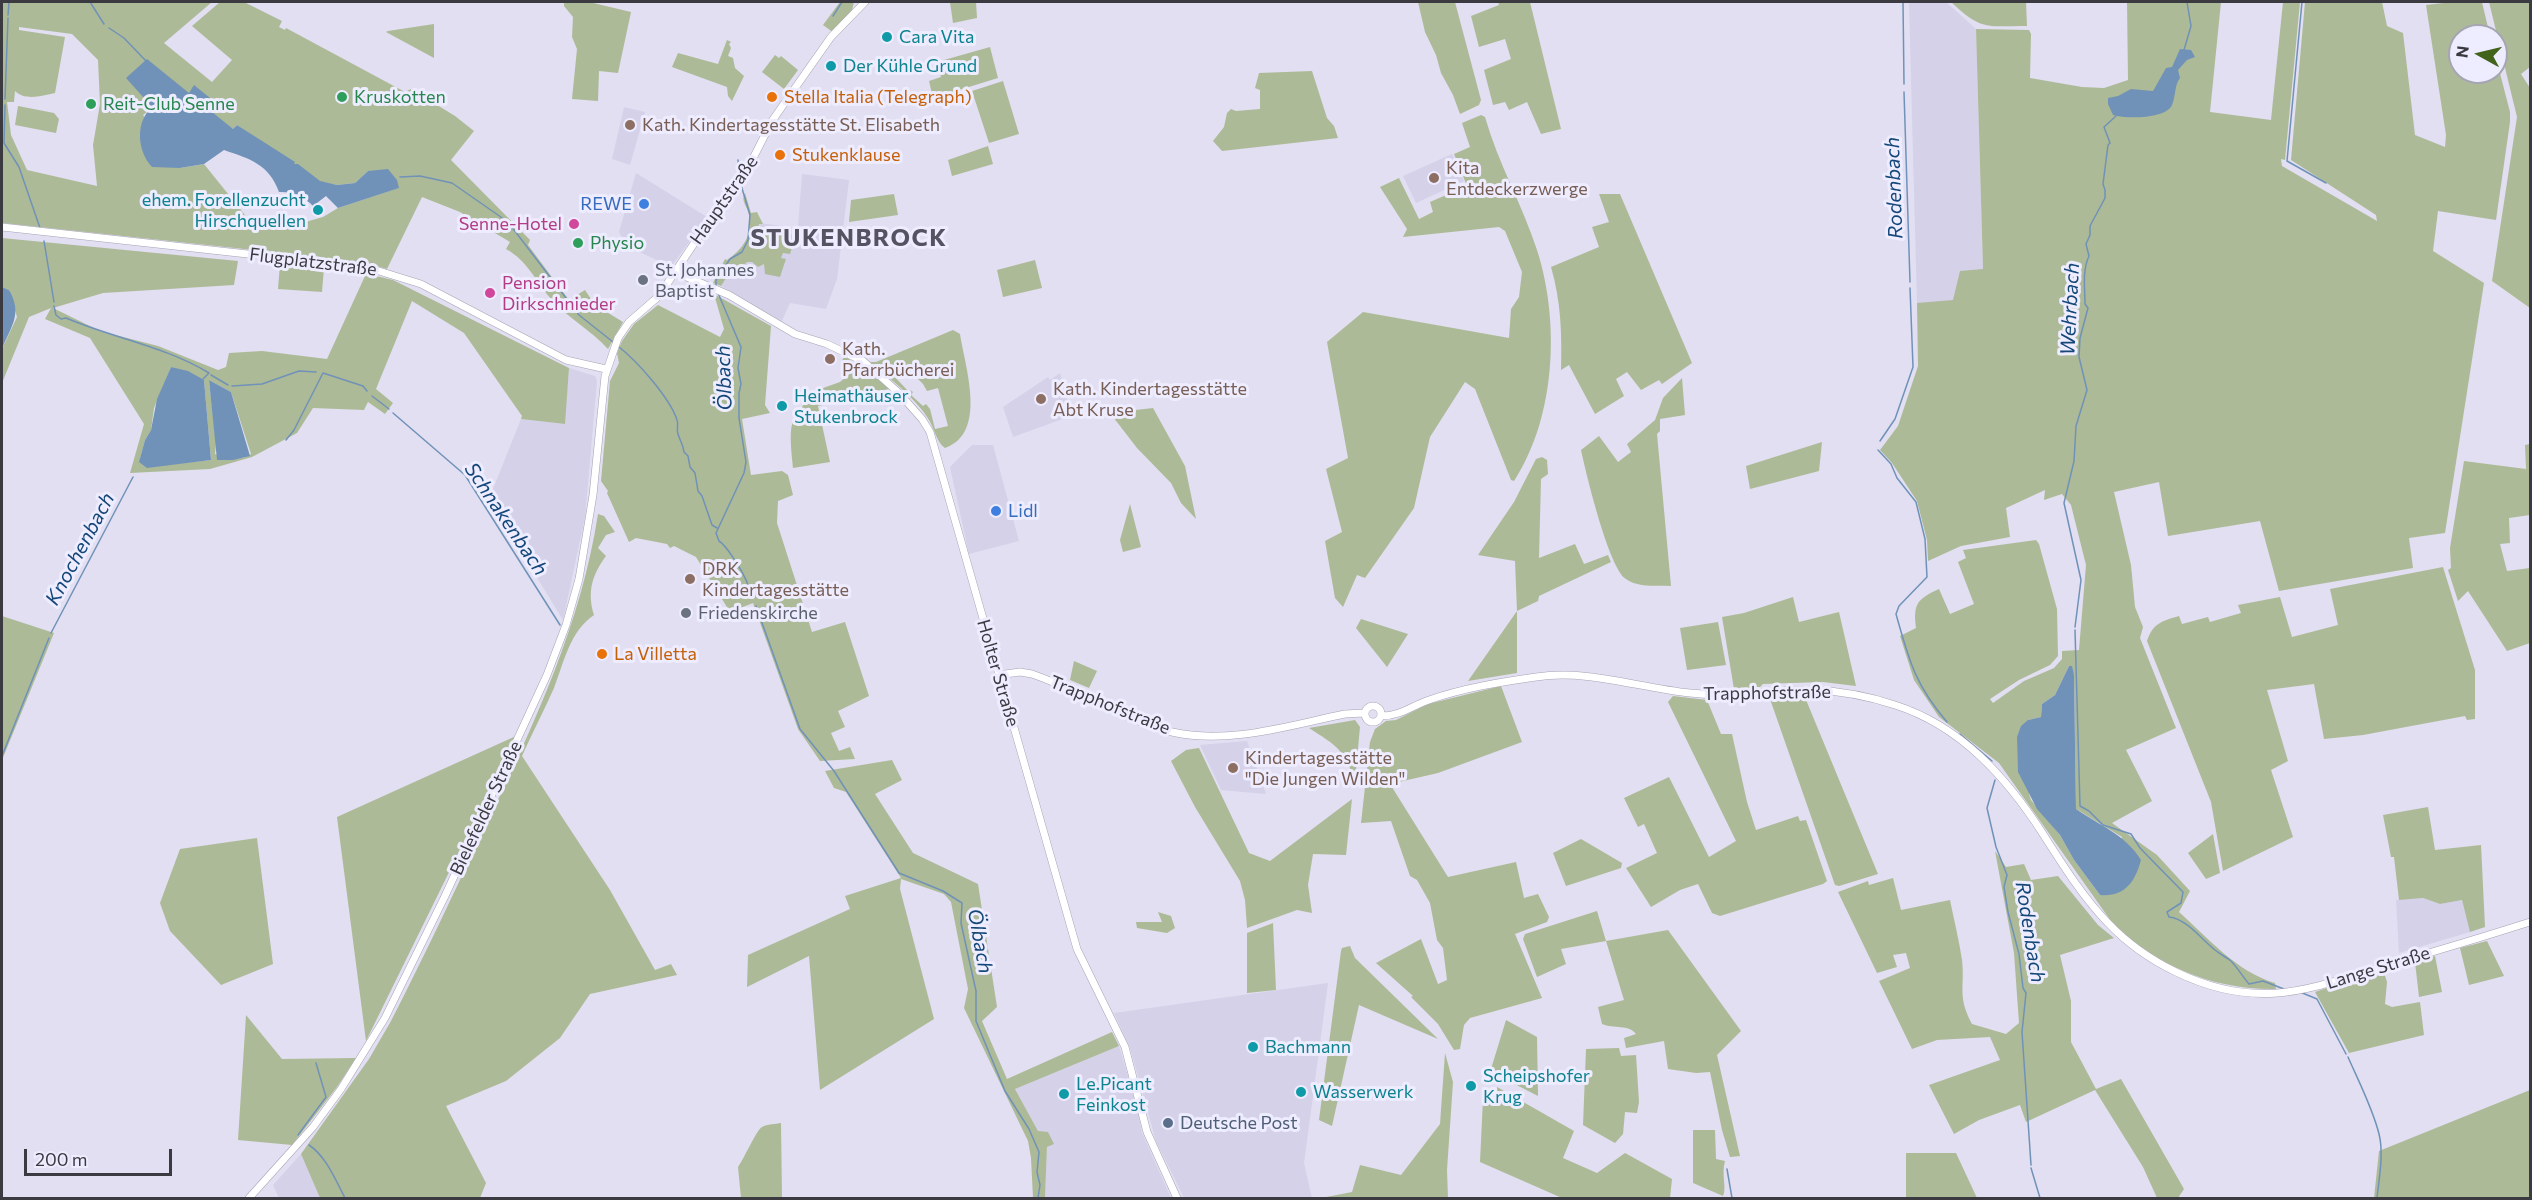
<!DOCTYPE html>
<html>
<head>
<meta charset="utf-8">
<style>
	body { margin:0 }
	#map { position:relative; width:2532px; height:1200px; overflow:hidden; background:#e1dff1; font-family:Commissioner,sans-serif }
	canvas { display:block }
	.frame { position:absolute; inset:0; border:3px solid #3b3a41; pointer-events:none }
	.north { position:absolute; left:2448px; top:24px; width:60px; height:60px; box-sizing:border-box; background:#eeecff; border:2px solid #a6a5b3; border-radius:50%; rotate:278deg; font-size:16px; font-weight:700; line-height:24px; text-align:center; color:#3b3a41 }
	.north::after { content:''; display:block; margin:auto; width:21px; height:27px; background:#41631a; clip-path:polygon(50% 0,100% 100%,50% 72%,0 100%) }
	.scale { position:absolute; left:24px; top:1149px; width:148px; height:27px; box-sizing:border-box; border:3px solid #3b3a41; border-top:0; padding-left:8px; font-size:18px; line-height:21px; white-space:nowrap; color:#3b3a41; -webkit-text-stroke:4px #eeecff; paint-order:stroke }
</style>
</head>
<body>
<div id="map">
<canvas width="2532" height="1200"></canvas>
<div class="frame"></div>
<div class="north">N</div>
<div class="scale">200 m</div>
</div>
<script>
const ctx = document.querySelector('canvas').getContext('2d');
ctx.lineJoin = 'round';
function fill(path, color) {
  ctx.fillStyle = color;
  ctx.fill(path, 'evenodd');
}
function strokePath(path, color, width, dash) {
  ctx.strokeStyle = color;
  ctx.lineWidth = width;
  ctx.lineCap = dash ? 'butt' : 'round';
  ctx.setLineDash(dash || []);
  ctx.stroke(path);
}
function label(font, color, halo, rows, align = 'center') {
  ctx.font = font + ' Commissioner,sans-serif';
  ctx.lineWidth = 6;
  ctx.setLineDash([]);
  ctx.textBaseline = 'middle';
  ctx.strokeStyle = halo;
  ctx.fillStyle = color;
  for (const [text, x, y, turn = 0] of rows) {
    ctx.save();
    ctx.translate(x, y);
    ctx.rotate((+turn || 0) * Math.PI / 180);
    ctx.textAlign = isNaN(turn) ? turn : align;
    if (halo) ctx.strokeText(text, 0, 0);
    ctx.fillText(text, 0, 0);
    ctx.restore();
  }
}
const built = new Path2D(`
	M1909 2H1946L1976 29 1983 270 1953 300 1938 303H1917Z
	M624 107 645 112 630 165 612 159Z
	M1452 154 1464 181 1416 203 1403 176Z
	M636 173 707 217 671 267 627 246 619 232Z
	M802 174 849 180 837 279 826 309 790 303 781 323 721 286 733 267 752 249 759 223 798 228Z
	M569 368 595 376 597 381 585 517 563 620 489 499 521 419 564 424Z
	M1060 373 1071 416 1013 437 1003 407 1048 377 1050 380Z
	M972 445H993L1019 541 969 554 950 467Z
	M1247 741 1266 794 1221 790 1200 745Z
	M2423 898 2440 904 2462 900 2470 932 2399 953 2396 900Z
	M1328 983 1304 1163 1312 1198H1184L1156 1141 1130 1048 1114 1013Z
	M1119 1046 1138 1109 1142 1133 1171 1198H1045L1047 1147 1054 1144 1038 1131 1015 1089Z
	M301 1154 320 1198H279L273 1185Z`);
const green = new Path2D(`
	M2 2H212L164 43 212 82 232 60 192 26 220 2H244L282 21 279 27 285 30 286 28 405 92 411 89 455 116 474 131 451 160 530 240 528 245 569 300 585 290 595 305 623 322 608 349C591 330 569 319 552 300 536 282 528 261 506 249L510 242 460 212 422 197 387 269 366 263 300 255 2 223ZM19 27 72 34 98 60 100 104 93 145 97 186 27 170 11 135 7 102H14L15 91C25 101 42 96 55 93L65 37 19 30ZM152 108 233 129 237 125 320 182 337 185 355 183 368 171 398 188 338 208 323 217 288 227 257 230 204 164 180 168 143 115Z
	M564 2H589L631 12 618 73 599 71 598 101 572 99 577 49 572 37 573 17 564 6Z
	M840 2H854L852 10 834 33 823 25Z
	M950 2H976L977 18 953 23Z
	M1418 2H1455L1481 100 1479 105 1460 114 1453 95 1441 73 1436 55 1425 32Z
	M1498 2H1530L1561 129 1541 134 1527 102 1509 110 1505 102 1493 105 1484 70 1511 59 1505 39 1479 47 1471 16 1499 5Z
	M1951 2H2026L2027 26C1986 26 1982 31 1951 2Z
	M2127 2H2221L2210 112 2271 120 2283 2H2300L2285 160 2281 159 2282 166 2377 221 2376 215 2291 160 2305 2H2382L2387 26 2403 33 2415 135 2445 147 2446 135 2426 5 2452 2H2482L2490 36H2460V72H2496V58L2510 112V122L2496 220 2438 211 2433 251 2484 283 2445 533 2409 538 2413 568 2279 591 2260 521 2168 536 2159 482 2114 492 2131 565 2135 607 2143 627 2140 638 2176 728 2126 750 2152 801 2112 823 2157 855 2190 891 2179 912C2208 938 2237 972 2275 983L2276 989C2213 990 2155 966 2111 921L1999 763 1939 717 1914 680 1900 636 1916 628C1913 604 1917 599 1939 589L1950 614 1974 604 1958 562 1966 558 1963 550 2036 540 2039 544 2057 609 2058 656 2050 665 2019 680 1990 699 1993 703 2024 681 2054 668 2062 659V651L2079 650 2086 565 2071 505 2062 494 2044 500 2045 490 2006 508 2010 537 1961 546 1928 561 1927 540 1917 501 1892 463 1880 450 1898 426 1918 366 1917 303 1953 300 1960 271 1983 269 1976 29 2029 30 2031 34 2030 78 2082 87 2104 88 2128 80ZM2069 666 2074 675 2076 809 2122 837 2100 895 2074 860 2060 835 2031 800 2029 794 2028 720 2041 717 2042 704 2055 695Z
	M2489 2H2530V67L2521 74 2530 88V308L2492 281 2517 117Z
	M434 24V58L386 32 388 31Z
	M727 40 731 42 729 44 731 48 728 56 733 58 735 68 744 76 732 101 728 96 727 87 672 67 678 53 718 64Z
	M990 47 998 78 933 98 929 81 941 77 937 62Z
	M775 55 779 58 781 56 798 70 784 89 762 72Z
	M1312 71 1327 118 1334 126 1338 138 1222 151 1213 141 1224 127 1227 113 1231 109 1236 111 1260 109V90L1255 88 1259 73Z
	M1003 81 1019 134 989 143 972 91Z
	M18 106 54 113 59 119 56 133 15 125Z
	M1481 115 1485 117C1498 163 1522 204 1537 250 1560 321 1556 417 1514 481L1511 480 1475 389 1465 382 1430 437 1414 508 1365 578 1357 575 1343 607 1335 598 1325 541 1342 532 1326 469 1348 458 1327 342 1363 312 1509 338 1511 309 1519 297 1522 272 1505 231 1499 227 1403 237 1407 229 1380 187 1399 178 1419 219 1433 212 1430 202 1467 186 1454 154 1470 147 1462 123Z
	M988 146 993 164 952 176 948 160Z
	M745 193 751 213 757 212 763 224H759L752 249 760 226 796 235 790 254 783 253 781 258 786 259 780 277 765 274 764 264 758 267 752 262H747L741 268 734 266 721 286 713 283 725 259 727 260C743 249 753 235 749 215 748 207 740 201 745 193Z
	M894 194 898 215 849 222 851 200Z
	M1599 194H1620L1692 363 1662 384 1659 380 1641 390 1627 372 1616 379 1624 396 1595 414 1569 365 1561 370C1562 334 1561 301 1551 267L1599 247 1592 227 1609 222Z
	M2 238 238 261 234 285 103 293 53 308 100 331 158 346 218 370 226 367 229 353 262 351 327 359 365 276 368 274 393 280 569 368 565 424 521 419 522 416 464 333 412 301 376 389 393 403 385 414 368 402 364 410 313 408 297 433 252 457 210 469 130 473 144 424 90 338 45 319 51 308 29 317 2 383V349L17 317 9 290 2 287ZM171 367 204 380 211 460 172 464 140 459 145 440 151 430 154 408ZM209 380 231 392 251 454C241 462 227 457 215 454L216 443Z
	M1035 260 1042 288 1003 297 997 270Z
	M280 264 324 268 322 292 278 289Z
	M714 294 771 326 765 405 770 413 742 419 751 475 782 471 788 475 793 495 778 501 777 523 812 632 845 622 869 696 838 711 845 727 831 733 839 751 850 747 855 759 820 761 798 729 753 603 730 612 696 557 674 546 670 548 667 544 636 538 629 542 607 493 608 491 601 481 610 381 619 363 617 353 622 341 634 324 658 305 720 337 724 329Z
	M953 330 960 334C965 367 988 433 945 448 937 443 934 428 929 420 915 397 890 379 870 362H876ZM905 366 923 384 927 391 938 388 948 426 935 429 930 409 926 404 923 406 911 395 913 392 910 390 908 391 894 376Z
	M844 356 867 370 889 389 818 406 830 462 793 468C792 455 788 430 794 419 800 410 805 404 809 393L840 382 853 371 841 364Z
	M1682 378 1685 415 1660 419V431L1657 434 1671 586C1657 585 1638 588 1626 579 1609 569 1586 473 1581 450L1599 436 1618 462 1631 452 1627 444 1655 420 1663 398Z
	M1153 408 1185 466 1196 519 1181 503 1171 483 1137 448 1110 413Z
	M1822 442 1819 471 1750 489 1746 466Z
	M2530 444V515L2509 518 2510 543 2500 544 2507 571 2530 568V643L2507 651 2468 591 2458 601 2448 570 2451 568 2450 548 2464 461 2526 469 2525 445Z
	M1542 457 1547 460 1548 474 1541 479 1539 558 1575 544 1584 564 1608 555 1611 562 1539 596 1538 601 1517 611V673L1468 681 1517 611 1515 561 1478 555 1514 502 1536 459Z
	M1130 504 1141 547 1123 552 1120 540Z
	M598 514 604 516 615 532 606 535 598 548 606 556C592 575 587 592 594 615 570 631 564 662 554 688 544 711 532 733 522 756L610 890 655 970 671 964 677 975 590 994 560 1038 506 1081 446 1106 486 1183 480 1198H320L301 1154 369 1059 391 1021C425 955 456 888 488 821 535 722 581 624 598 514Z
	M2443 567 2475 670V719L2467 720 2465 716 2363 735 2324 739 2314 684 2267 690 2288 761 2271 770 2293 837 2223 871 2211 802 2147 641C2153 623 2162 621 2179 616L2182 624 2208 617 2210 622 2241 613 2238 605 2280 597 2292 637 2338 625 2330 589Z
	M1793 597 1799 622 1839 612 1856 686 1823 682 1763 684 1760 687 1734 689 1722 617 1744 613Z
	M2 616 54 633 2 760Z
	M1361 619 1408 634 1387 667 1356 628Z
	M1718 622 1726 665 1687 670 1680 628Z
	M1074 661 1097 671 1089 688 1070 680Z
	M1501 686 1522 742 1438 773 1390 784 1448 877 1516 862 1524 898 1538 894 1549 917 1547 922 1515 934 1542 998 1470 1018 1464 1025 1460 1049 1454 1050 1438 1024 1411 997 1413 996 1376 963 1421 939 1438 984 1447 980 1443 948 1437 940 1430 903 1417 880 1410 876 1391 821 1361 823 1370 742 1375 729 1386 721 1396 720 1428 704Z
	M1804 695 1878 874 1839 886 1835 885 1770 699 1772 697Z
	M1673 696 1707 700 1721 734H1732L1747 802 1756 830 1798 816 1800 821 1806 820 1827 881 1823 884 1720 916 1712 913 1698 884 1680 890 1651 907 1626 868 1657 853 1644 824 1638 827 1624 798 1669 777 1709 857 1736 841 1668 702Z
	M1355 720 1360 727 1355 781C1344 749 1337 746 1309 728Z
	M516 736 366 1041 337 817Z
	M1199 748 1249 853 1270 861 1352 799 1346 855 1313 854 1308 885 1312 913 1297 910 1247 928 1245 900 1240 881 1195 807 1171 761 1186 750Z
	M892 760 902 780 875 794 913 853 978 884 997 1007 982 1021 1007 1079 1112 1032 1119 1046 1015 1089 1038 1131 1048 1132 1054 1144 1047 1147 1045 1198H1033L1031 1158 1028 1141 964 1008 968 989 951 902 944 894 901 879 900 889 934 1019 820 1090 809 956 747 987 748 955 850 909 845 896 901 878 846 792 834 788 825 771Z
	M2428 807 2435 850 2481 845 2485 927 2470 932 2462 900 2440 904 2423 898 2399 900 2394 857H2391L2383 815Z
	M2213 834 2220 873 2206 879 2188 853Z
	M257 838 273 964 221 985 170 931 160 903 180 849Z
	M1581 839 1622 863 1621 868 1566 886 1553 853Z
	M1995 851 2006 867 2024 864 2031 880 2058 876 2098 925 2114 938 2060 955 2071 1001V1042L2096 1089 2121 1079 2184 1189 2178 1198H2157L2143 1167 2095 1090 2026 1122 2020 1105 1979 1120 1954 1134 1929 1085 2000 1060 1990 1037 1937 1040 1912 1049 1879 981 1910 968 1906 953 1893 955 1897 967 1877 973 1838 892 1868 881 1869 885 1893 878 1901 910 1950 900C1954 920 1959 940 1962 960 1965 988 1957 996 1972 1024L2006 1034 2019 1023 2014 953Z
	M1597 911 1606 941 1668 930 1741 1031 1717 1055 1740 1156 1730 1157 1722 1130 1710 1072 1696 1073 1668 1069 1664 1041 1626 1048 1624 1038 1636 1034C1629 1024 1614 1029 1602 1024L1598 1007 1624 1000 1606 941 1561 949 1566 964 1537 977 1523 939 1525 934Z
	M1158 912 1171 916 1175 928 1167 933 1137 928 1136 922H1162Z
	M1273 923 1276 990 1247 993V933Z
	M2487 941 2504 976 2469 985 2460 948Z
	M1350 946 1355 958 1438 1039 1359 1005 1332 1126 1319 1120 1341 951 1342 948Z
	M2435 956 2442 992 2419 997 2415 962Z
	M2383 969 2387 982 2385 1004 2392 1007 2420 1002 2424 1035 2349 1053 2315 992Z
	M246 1015 282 1059 356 1058 337 1087 292 1145 238 1140Z
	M1506 1020 1537 1037 1538 1096 1501 1077 1491 1069Z
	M1619 1048 1621 1056 1636 1055 1639 1102 1637 1113 1625 1112 1623 1134 1615 1143 1583 1125 1586 1049Z
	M1445 1053 1453 1082 1447 1170 1448 1198H1321L1352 1192 1360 1165 1401 1175 1440 1124Z
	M1497 1087 1574 1131 1563 1158 1597 1173 1625 1153 1672 1179 1670 1198H1562L1480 1162 1483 1099H1496Z
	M2530 1090V1198H2374L2379 1151Z
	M781 1123 782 1198H741L738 1167C744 1159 757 1129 762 1127 767 1124 776 1124 781 1123Z
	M1693 1130H1715L1716 1159 1725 1161C1721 1174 1727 1188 1723 1196L1693 1183Z
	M1906 1153H1956L1977 1198H1906Z`);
const water = new Path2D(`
	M2180 49 2191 50 2195 57 2187 60 2178 70 2180 78C2174 86 2176 96 2172 105 2166 119 2126 119 2113 115L2108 104V98L2118 96 2131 89 2153 91 2166 68 2172 67Z
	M147 59 189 93 194 85 210 98 212 104 206 107 233 129 237 125 295 162 294 164H298L320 181 337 185 355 183 368 171 388 169 397 180 399 188 338 208 326 196 313 206C305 197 291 191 279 192 269 164 250 159 224 150L204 164 180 168 152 167C137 151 135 122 152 107L126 78Z
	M2 287 9 290C23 314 11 326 2 349Z
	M171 367 188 371 204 380 211 460 147 468 139 462 145 440 151 430 157 399Z
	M209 380 231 392 250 456 233 460H217Z
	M2069 666H2072L2074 675 2076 809C2099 825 2126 835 2141 860 2135 882 2125 897 2100 895L2074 860 2060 835 2037 809 2018 772 2017 737 2021 726 2028 720 2041 717 2042 704 2055 695Z`);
const stream = new Path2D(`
	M90 2 104 24
	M1903 2 1904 84
	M2302 2 2287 161 2326 183
	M8 15 9 2
	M833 16 842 2
	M109 28 124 38 146 61
	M2184 50 2191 26 2187 2
	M1904 92 1910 282
	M5 99 8 18
	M5 105 4 143 19 167 40 228
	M738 160 740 177
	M400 177 420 176 452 183 508 222 579 315 613 342
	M44 241 54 302
	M716 285V280L730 259 742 252 748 240 750 215 741 185
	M718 293 741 347 738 368 741 384 739 393V418L746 462 744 473 716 533 719 541C726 545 741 569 745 578 749 584 748 590 752 597
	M54 306 56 315 61 319 66 318C113 338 167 347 209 373L203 379
	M619 347C637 361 670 398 677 420 679 425 676 429 678 434 680 441 683 444 684 452L688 456 690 467 695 473 698 491 702 496 712 525 717 528
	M211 375 228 385
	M232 386 262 384 299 371 316 372
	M372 396 389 409
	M393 413 465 475 560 625
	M286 440 294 430 323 373 363 386 367 391
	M1880 441 1895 419 1913 367 1910 288
	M1878 450 1891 464 1897 478 1916 502 1925 539 1927 577 1899 606 1896 614C1909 660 1915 685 1947 722
	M756 606 800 729 834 771 899 873 943 891 962 903 961 923 976 991V1021L1005 1091 1029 1129 1039 1152 1037 1172 1040 1185 1038 1198
	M2075 627 2081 580 2064 503 2074 461 2076 426 2087 390 2079 357 2080 338 2088 308 2085 304C2085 288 2082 271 2089 256L2086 244 2090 235V226L2105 198V190L2103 184 2108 145 2110 143 2104 127 2116 116
	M2075 630 2080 806 2089 811 2103 825 2131 834 2140 848 2183 892 2181 903 2167 912 2169 917C2187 919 2201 939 2215 950 2220 954 2226 957 2231 961 2237 967 2243 977 2249 984L2263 981 2284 989
	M51 633 133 477
	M1960 734 1992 761
	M2 756 49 638
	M1995 780 1987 808 1996 847 2007 875 2004 887 2008 912 2019 954 2023 988 2026 993 2022 1032 2031 1165
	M2300 992 2317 999 2346 1054
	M2348 1057C2358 1080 2373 1109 2379 1134 2384 1153 2379 1179 2377 1198
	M298 1135 326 1097 316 1063
	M309 1145C326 1156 336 1181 345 1198
	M2031 1168 2040 1198
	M1727 1169 1732 1198`);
const secondary = new Path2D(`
	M2 227 366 267 421 284 566 360 606 369
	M675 272 729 295 795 334 827 344 863 361 899 393 922 419 930 432 1077 949 1125 1047 1147 1132 1177 1198
	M998 675 1020 672 1032 674C1079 690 1123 720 1172 732 1229 745 1290 725 1345 714L1364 713
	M1365 714a8 8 0 1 1 16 0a8 8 0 1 1-16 0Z
	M1381 716C1401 716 1411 706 1429 700 1463 688 1501 682 1536 677 1588 669 1639 688 1690 693 1731 698 1771 689 1813 690 1841 691 1868 696 1895 705 1961 726 2007 778 2043 834 2063 865 2082 896 2108 923 2127 943 2151 960 2176 972 2257 1011 2307 990 2388 965 2436 951 2483 937 2530 922
	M249 1198 313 1127 341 1089 385 1018 445 896 547 675 566 625 579 579 593 495 605 376 618 338 629 322 659 296 711 218 742 180 772 121 807 71 831 37 865 2`);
const markers = [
	[887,37,6,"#0f9aa8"],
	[831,66,6,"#0f9aa8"],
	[342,97,6,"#2e9e5b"],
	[772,97,6,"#e8710a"],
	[91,104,6,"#2e9e5b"],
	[630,125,6,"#8d6e63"],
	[780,155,6,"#e8710a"],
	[1434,178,6,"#8d6e63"],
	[644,204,6,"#3f7fe0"],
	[318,210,6,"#0f9aa8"],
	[574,224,6,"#d1479c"],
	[578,243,6,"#2e9e5b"],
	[643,280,6,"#6b7280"],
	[490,293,6,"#d1479c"],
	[830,359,6,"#8d6e63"],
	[1041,399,6,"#8d6e63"],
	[782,406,6,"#0f9aa8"],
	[996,511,6,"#3f7fe0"],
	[690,579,6,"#8d6e63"],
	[686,613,6,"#6b7280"],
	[602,654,6,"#e8710a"],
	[1233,768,6,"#8d6e63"],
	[1253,1047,6,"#0f9aa8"],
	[1471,1086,6,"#0f9aa8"],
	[1301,1092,6,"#0f9aa8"],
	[1064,1094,6,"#0f9aa8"],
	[1168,1123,6,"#5c6f8a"]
];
const cultureNames = [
	["Cara Vita",899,37],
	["Der Kühle Grund",843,66],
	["ehem. Forellenzucht",306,200,"right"],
	["Hirschquellen",306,221,"right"],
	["Heimathäuser",794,396],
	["Stukenbrock",794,417],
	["Bachmann",1265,1047],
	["Scheipshofer",1483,1076],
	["Krug",1483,1097],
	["Le.Picant",1076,1084],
	["Feinkost",1076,1105],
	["Wasserwerk",1313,1092]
];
const leisureNames = [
	["Kruskotten",354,97],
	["Reit-Club Senne",103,104],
	["Physio",590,243]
];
const foodNames = [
	["Stella Italia (Telegraph)",784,97],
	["Stukenklause",792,155],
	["La Villetta",614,654]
];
const educationNames = [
	["Kath. Kindertagesstätte St. Elisabeth",642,125],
	["Kita",1446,168],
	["Entdeckerzwerge",1446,189],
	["Kath.",842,349],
	["Pfarrbücherei",842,370],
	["Kath. Kindertagesstätte",1053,389],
	["Abt Kruse",1053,410],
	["DRK",702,569],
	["Kindertagesstätte",702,590],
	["Kindertagesstätte",1245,758],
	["\"Die Jungen Wilden\"",1245,779]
];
const streetNames = [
	["Hauptstraße",724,200,-55],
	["Flugplatzstraße",313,262,7],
	["Holter Straße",998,673,74],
	["Trapphofstraße",1767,693,-1],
	["Trapphofstraße",1110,705,22],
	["Bielefelder Straße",486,808,-65],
	["Lange Straße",2378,968,-17]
];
const shopNames = [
	["REWE",632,204],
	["Lidl",1008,511,"left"]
];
const hotelNames = [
	["Senne-Hotel",562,224],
	["Pension",502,283,"left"],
	["Dirkschnieder",502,304,"left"]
];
const worshipNames = [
	["St. Johannes",655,270],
	["Baptist",655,291],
	["Friedenskirche",698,613]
];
const serviceNames = [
	["Deutsche Post",1180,1123]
];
const waterNames = [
	["Rodenbach",1894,188,-92],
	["Wehrbach",2070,309,-87],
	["Ölbach",724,378,-92],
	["Schnakenbach",506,519,56],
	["Knochenbach",80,549,-62],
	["Rodenbach",2030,932,81],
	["Ölbach",980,941,80]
];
const districtNames = [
	["STUKENBROCK",849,238]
];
fill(built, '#d4d1e9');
fill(green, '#adba97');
fill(water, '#7092b8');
strokePath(stream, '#7092b8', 1.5);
strokePath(secondary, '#a5a3b4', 8);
strokePath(secondary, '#fff', 7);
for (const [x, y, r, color] of markers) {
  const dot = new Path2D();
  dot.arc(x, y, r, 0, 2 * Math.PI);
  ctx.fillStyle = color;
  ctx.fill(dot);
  strokePath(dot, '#eeecff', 2);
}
label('18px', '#0d838f', '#eeecff', cultureNames, 'left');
label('18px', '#27864d', '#eeecff', leisureNames, 'left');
label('18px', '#c56008', '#eeecff', foodNames, 'left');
label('18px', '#785e54', '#eeecff', educationNames, 'left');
label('18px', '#3b3a41', '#eeecff', streetNames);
label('18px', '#366cbe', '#eeecff', shopNames, 'right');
label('18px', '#b23c85', '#eeecff', hotelNames, 'right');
label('18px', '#5b616d', '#eeecff', worshipNames, 'left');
label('18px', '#4e5e75', '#eeecff', serviceNames, 'left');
label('italic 20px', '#144778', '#eeecff', waterNames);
ctx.letterSpacing = '1.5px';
label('bold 24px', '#555362', '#eeecff', districtNames);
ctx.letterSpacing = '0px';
</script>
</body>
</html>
